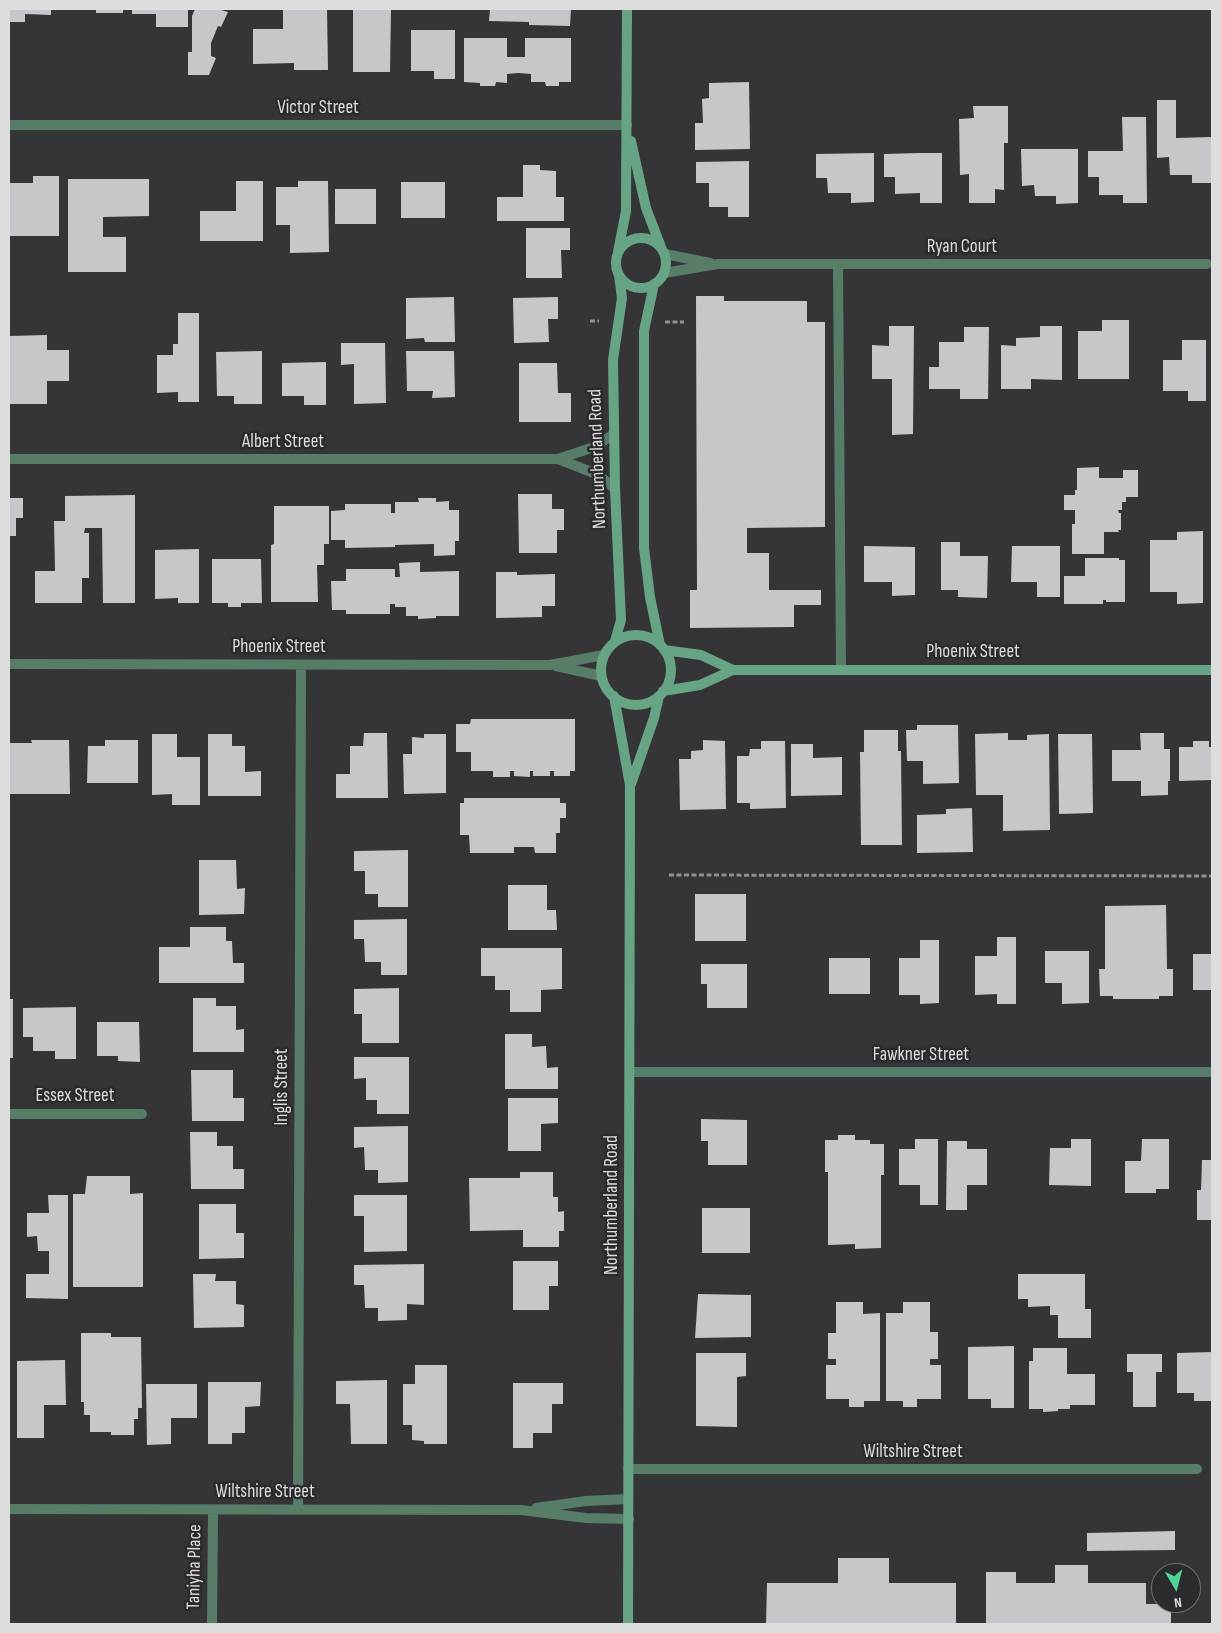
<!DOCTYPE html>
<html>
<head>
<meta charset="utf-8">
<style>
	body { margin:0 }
	#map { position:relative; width:1221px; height:1633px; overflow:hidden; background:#353537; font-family:"Sofia Sans Condensed",sans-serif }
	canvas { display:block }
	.frame { position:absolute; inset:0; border:10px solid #ddddde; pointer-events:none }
	.north { position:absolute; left:1151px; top:1563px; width:50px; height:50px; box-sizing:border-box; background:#2b2b2d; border:1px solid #727274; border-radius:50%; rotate:172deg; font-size:14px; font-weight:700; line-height:20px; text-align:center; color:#ddddde }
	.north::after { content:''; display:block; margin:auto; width:18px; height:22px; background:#4fd399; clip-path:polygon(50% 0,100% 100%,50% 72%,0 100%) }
</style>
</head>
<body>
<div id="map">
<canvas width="1221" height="1633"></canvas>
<div class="frame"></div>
<div class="north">N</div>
</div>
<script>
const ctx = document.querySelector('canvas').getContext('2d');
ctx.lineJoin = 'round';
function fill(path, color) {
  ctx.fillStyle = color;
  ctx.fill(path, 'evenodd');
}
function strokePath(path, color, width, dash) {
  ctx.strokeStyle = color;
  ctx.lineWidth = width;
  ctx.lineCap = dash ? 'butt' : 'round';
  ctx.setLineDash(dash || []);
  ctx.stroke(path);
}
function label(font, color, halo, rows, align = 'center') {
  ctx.font = font + ' "Sofia Sans Condensed",sans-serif';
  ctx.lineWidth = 5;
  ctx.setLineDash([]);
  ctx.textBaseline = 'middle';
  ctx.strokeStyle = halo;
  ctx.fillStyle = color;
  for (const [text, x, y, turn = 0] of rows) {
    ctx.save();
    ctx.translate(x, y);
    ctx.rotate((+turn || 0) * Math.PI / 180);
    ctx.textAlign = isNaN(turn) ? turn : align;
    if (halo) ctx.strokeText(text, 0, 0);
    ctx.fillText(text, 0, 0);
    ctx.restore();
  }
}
const building = new Path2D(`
	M9 9H51V15L25 14V22H9Z
	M96 9H123V13H96Z
	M132 9H188V27H156V14H132Z
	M195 9H218L228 12 221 27 218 26 211 43V56L216 58 209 75H188V52H192V16Z
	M283 9H327L328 70H294V63L253 64V29H283Z
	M353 9H391L390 72H353Z
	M490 9H571L570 26 529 25V22L489 21Z
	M411 30H455V79H434V71H411Z
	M464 38H507V57H525V38H571V82H559V86H546L545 82H531V74L518 73 507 74V83L496 82 495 86H480V83L464 82Z
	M749 82 750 149 695 150V123H703L702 99 709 98V83Z
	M1157 100H1176V138L1212 137V183H1192V175H1170L1169 157 1157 158Z
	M973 106H1008V143H1004V190L995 189V203H969V174L960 175 959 119 974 118Z
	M1122 117H1146L1147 203H1123V195H1099V177H1088V151H1123Z
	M1021 149H1078V203L1056 204V196H1035L1034 185 1022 186Z
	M874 153V202L851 203V193H828L827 178H816V154Z
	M919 153H942V203H920V193L895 194V177H884V154Z
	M749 161V217H728V207H709V183H696V162Z
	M523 165H540V170L556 171V197H564V221H497V197H523Z
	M33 176H59V236H9V183H33Z
	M68 179H149V216L103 217V237H126V272H68Z
	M236 181H263V241H200V211H236Z
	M298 181H328L329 252 290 253V225H276V187H298Z
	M401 182H445V218H401Z
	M335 189H376V224H335Z
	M526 228H570V250H561L562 278H526Z
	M696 296H724V301H807V322H825V527L747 528V553H769V590H821V605H794V627L690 628V590H697Z
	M454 297 455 342H425L424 338 406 339V298Z
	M558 297V319H548L549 342 514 343 513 298Z
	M178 313H199V402H178V392L157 393V355H173V344H178Z
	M1102 320H1129V379H1078V331H1102Z
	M889 326H914L913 434 892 435V379H872V345L889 346Z
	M1040 326H1062V380L1031 379V389H1001V345L1016 346V338L1040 337Z
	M964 327H989L988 399H960V389H929V367H939V342H964Z
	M47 335V350H69V381H47V404H9V336Z
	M1182 340H1206V401H1188V391H1163V360H1182Z
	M341 343H385L386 403 354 404V364L341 365Z
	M262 351V404H234V396H217L216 352Z
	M406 351H454L455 397 432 398 433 391H407Z
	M326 362V405H304V396H282V363Z
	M519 363H557L558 393H571V422H519Z
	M1099 467V478H1123V470H1138V497H1126V502H1122V510H1118L1119 513H1121V530H1118L1119 532H1104V554H1072V524H1075V510H1064V495H1075V490H1077V468Z
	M518 494H552V509H564V530H557V553H519Z
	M135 495V603H103L102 528H85L84 533H89V578H82V603H35V571H55L54 521H65V496Z
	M9 498H23V518H16V536H9Z
	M418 498H436V502L449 501V510H459V541H455V555L434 556V544L395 545V547L345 548V540H331V511L345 510V504H391V513H395V502H419Z
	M274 506H329V544H324V565H317L318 602H271V545L274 544Z
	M1203 531V603L1177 604V592H1150V540H1177V532Z
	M941 542H960V556H988L987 598 958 597V590H941Z
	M864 546 915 547V595L892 596V582H864Z
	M1012 546H1060V597H1037V582H1011Z
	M199 549V603H178V598L155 599V550Z
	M1085 558H1119V560H1125V602H1106V600H1103V604H1064V576H1085Z
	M212 559H261L262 603H241V607H228V603H212Z
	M420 562V572L459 571V616H436V618L418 619V616H406V607H395V604H390V614H346V610H332L331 581H346V569H395V577H400L399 563Z
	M496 572H517V575L555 574V606H542V617L496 618Z
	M471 719H575V771H570V776H554V771H550V776H533V771H530V777L514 776V771H510V777H493V771H471V752H456V724H470Z
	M917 725H958L959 783 923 784V761H907L906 730H917Z
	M864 730H898V751H901L902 845H861L860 752H864Z
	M364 733H387L388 798H336V774H350V746H363Z
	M1008 733V740H1027V735L1049 734 1050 830 1003 831V795H976L975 734Z
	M1140 733H1164V749H1170V781H1168V795L1141 796V781H1112V750H1141Z
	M152 734H177V757H200V805H172V794L152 795Z
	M208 734H232V746H245V772L261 771V796H208Z
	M424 734H446V793L404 794 403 754H412V737L424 738Z
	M1058 734H1092L1093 813 1059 814Z
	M31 740H69L70 794H9V743H32Z
	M105 740H138V783H87L88 746H105Z
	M703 740 725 741 726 809 680 810 679 759H691V751L703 750Z
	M761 741H785L786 808 750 809V803H737V756H749L750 749H761Z
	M1193 741H1209V747H1212V780L1179 781V747H1193Z
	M791 744H813V758L842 757V795L791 796Z
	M464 798H560V803H566V818H560V833H556V853H535L534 847H514V853H470L469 835H460V803H464Z
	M972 808 973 852 917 853V815L946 814V809Z
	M408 850V907H378V894H365V871H354V851Z
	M199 860H236L237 889 245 888 244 914 199 915Z
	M508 885H547V910H556L557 930H508Z
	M695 894H746V941H695Z
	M1166 905 1167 969H1173V996H1159V999H1113V996H1100L1099 969H1105V906Z
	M407 919V975H381V962H365L364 939H354V920Z
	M190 927H226V941H232L233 963H244V983H159V947H190Z
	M997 937H1016V1004H997V994L975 995V956H997Z
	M920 940H939V1003L920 1004V995H899V958H920Z
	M481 948H562V989L541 990V1012H510V990H495V976H481Z
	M1045 951H1089V1003L1062 1004V983H1045Z
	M1193 954H1212V990H1193Z
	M829 958H870V994H829Z
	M701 964H747V1008H707V984H701Z
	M399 988V1043H362V1014H354V989Z
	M193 998H216V1006H236V1030L244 1029V1052H193Z
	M9 999H13V1058H9Z
	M76 1007V1059H55V1051H33V1037H23V1008Z
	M97 1022H139L140 1062 118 1061V1056H97Z
	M505 1034H532V1047L546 1046 547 1068 558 1067V1089H505Z
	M354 1057H409V1114H377V1100H366V1078L354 1079Z
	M191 1070H233V1098H244V1121H192Z
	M508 1098H558V1123L541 1124V1151H508Z
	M701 1119 747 1120V1165H708V1141H701Z
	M408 1126V1182L378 1183V1170H365L364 1147 354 1148V1127Z
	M190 1132H217V1146H233V1169H244V1189H191Z
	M838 1135H855V1140H870V1144H884V1175H881V1248L855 1249V1244L828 1245V1172H825V1140H838Z
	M915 1139H938V1205H920V1185H899V1149H915Z
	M1071 1139H1091V1186L1049 1185 1050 1148H1071Z
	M1142 1139H1169V1189H1156V1193H1125V1161H1141Z
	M947 1141H967V1149H987V1185H967V1210H946Z
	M1202 1160H1212V1220H1197V1190H1201Z
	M520 1172H553V1197H558V1212L564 1211V1231H559V1247H523V1230L470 1231 469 1178H520Z
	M87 1176H130V1194L143 1193V1287H73V1194H85Z
	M48 1195H68V1299L26 1298V1274H49V1251H38L37 1236 27 1237V1213H49Z
	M354 1195H407V1251L364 1252V1216H354Z
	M199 1204H236V1233H244V1258L199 1259Z
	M702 1208H750V1253H702Z
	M513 1261H558V1286H549V1310H513Z
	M424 1264V1305L407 1304V1320L378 1321V1308H365L364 1285H354V1265Z
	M193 1274H216L215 1281H236V1304L244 1305V1327L194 1328Z
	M1018 1274H1085V1309H1091V1338H1058V1315H1050V1306L1028 1307V1299H1018Z
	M698 1294 751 1295V1337L695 1338Z
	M836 1302H863V1314L880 1313V1401H864V1407H849V1399H826V1365H836V1359H828V1333H836Z
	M903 1302H930V1332H938V1359H930V1365H941V1399H917V1407H903V1401H886V1313H903Z
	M81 1333H111V1337H141L142 1408H138V1419H134V1435H111V1432H90V1415H84V1402H81Z
	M1014 1346V1408H991V1399H968V1347Z
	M1033 1348H1067V1374H1095V1405H1070V1409H1058V1411L1043 1412V1409H1029V1361H1033Z
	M1212 1352V1401H1194V1393H1177V1353Z
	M696 1353H746V1376L737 1377V1427L696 1426Z
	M1127 1354H1162V1372H1156V1407H1133V1372H1127Z
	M65 1360 66 1405H44V1438H17V1361Z
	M415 1365H447V1444H424V1441L412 1440V1425H403V1384H415Z
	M387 1380V1444H351L350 1404H336V1381Z
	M208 1382H261L260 1406 245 1407V1433H232V1444H208Z
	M513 1383H563V1404H552V1433H533V1448H513Z
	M146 1384H197V1418H171V1444L147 1445Z
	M1175 1531V1550L1087 1551V1533Z
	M838 1558H889V1583H956V1624H766L767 1583H838Z
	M1055 1565H1088V1583H1146V1604H1171V1624H986V1572H1016V1583H1055Z`);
const path = new Path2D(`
	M590 321H599
	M665 322H684
	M669 875 1212 876`);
const lane = new Path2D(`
	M838 264 841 670`);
const street = new Path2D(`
	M9 125H627
	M665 254 710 263
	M664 273 718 264H1207
	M9 459H558L594 447 614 434
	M558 459 599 475 615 489
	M9 664 550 665 604 655
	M556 666 601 676
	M630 1072H1212
	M9 1114H142
	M628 1469H1197
	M536 1508 586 1501 628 1499
	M9 1509 521 1510 586 1518 629 1519
	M298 1509 301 665
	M212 1624 213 1510`);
const secondary = new Path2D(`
	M631 141 646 208 661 247
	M616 263a25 25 0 1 1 50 0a25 25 0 1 1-50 0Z
	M618 252 626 211 627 9
	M654 284 644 331V548L650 597 660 645
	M601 670a35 35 0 1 1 70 0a35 35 0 1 1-70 0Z
	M615 641 621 620 615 489 613 360 622 298 619 275
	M664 650 701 655 733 670
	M663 691 700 685 733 670H1212
	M614 696 630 785 628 1624
	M631 784 654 718 659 696`);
const streetNames = [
	["Victor Street",318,108],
	["Ryan Court",962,247],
	["Albert Street",283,442],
	["Northumberland Road",598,459,-92],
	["Phoenix Street",279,647],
	["Phoenix Street",973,652],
	["Fawkner Street",921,1055],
	["Inglis Street",282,1087,-90],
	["Essex Street",75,1096],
	["Northumberland Road",612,1205,-90],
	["Wiltshire Street",913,1452],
	["Wiltshire Street",265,1492],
	["Taniyha Place",195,1567,-89]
];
fill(building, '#c7c7cb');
strokePath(path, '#919193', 3, [5, 2.5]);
strokePath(lane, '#577d69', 10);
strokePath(street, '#577d69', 10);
strokePath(secondary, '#67a485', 10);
label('19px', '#ddddde', '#2b2b2d', streetNames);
</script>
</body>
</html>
